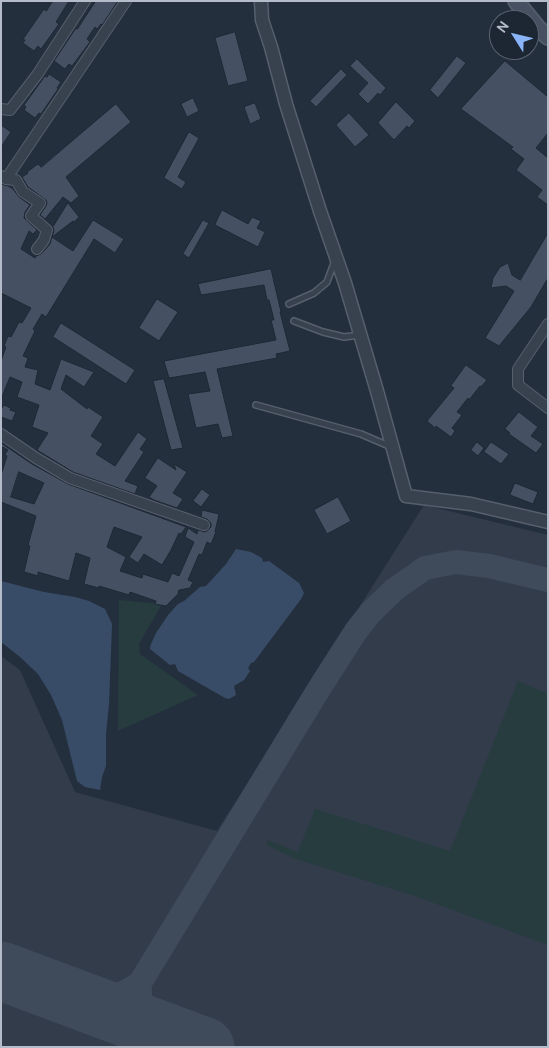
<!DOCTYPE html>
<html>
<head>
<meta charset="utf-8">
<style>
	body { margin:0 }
	#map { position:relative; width:549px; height:1048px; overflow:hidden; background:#242f3e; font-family:Cabin,sans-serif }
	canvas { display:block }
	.frame { position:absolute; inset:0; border:2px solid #b4bcc9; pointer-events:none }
	.north { position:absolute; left:489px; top:10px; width:50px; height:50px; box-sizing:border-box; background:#1d2633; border:1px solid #59626f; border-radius:50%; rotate:306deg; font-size:14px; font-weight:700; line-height:20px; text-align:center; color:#b4bcc9 }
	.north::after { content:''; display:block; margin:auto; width:18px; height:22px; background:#8ab4f8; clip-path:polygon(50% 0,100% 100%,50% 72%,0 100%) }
</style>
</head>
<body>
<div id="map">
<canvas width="549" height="1048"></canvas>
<div class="frame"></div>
<div class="north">N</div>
</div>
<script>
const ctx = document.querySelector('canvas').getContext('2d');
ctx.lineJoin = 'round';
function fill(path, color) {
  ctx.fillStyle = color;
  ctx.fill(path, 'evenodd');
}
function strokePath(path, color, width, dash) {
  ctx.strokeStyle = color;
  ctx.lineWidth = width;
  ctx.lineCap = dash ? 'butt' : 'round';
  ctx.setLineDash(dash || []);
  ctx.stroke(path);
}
const airport = new Path2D(`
	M424 505 548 535V1047H1V656L20 670 75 792 217 831Z`);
const green = new Path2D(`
	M119 600 162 604 139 644 140 654 198 695 118 731Z
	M518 681 548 694V945L415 896 293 858 267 845 268 840 298 852 315 809 450 851Z`);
const water = new Path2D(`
	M236 549 251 552 262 558 263 562 269 561 299 583 304 593 301 599 254 662 251 663 248 668 250 671 244 680 234 686 236 695 229 699 225 698 178 671 175 664 170 665 150 649 151 644 156 633 168 615 178 604 184 601 200 587 206 586 226 564Z
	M1 581 44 592 75 597 89 601 105 609 112 624 109 704 106 734V766L102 777 100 790 85 787 77 781 62 720 51 695 38 674 20 657 1 642Z`);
const taxiway = new Path2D(`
	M87 1003C106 1002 124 994 140 983
	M155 1028C143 1016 139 1000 140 983L317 692 356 631 371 612 395 589 425 568 456 562 489 566 548 580`);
const runway = new Path2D(`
	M1 971 205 1047`);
const building = new Path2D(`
	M53 1H69L56 22 59 24 41 49 38 46 34 51 23 43 25 40 23 39 44 9 46 11Z
	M96 1H118L102 25 101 24 97 29 95 27 87 39 90 42 72 66 69 64 65 69 54 61 76 28 77 29Z
	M235 32 248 81 228 86 215 38Z
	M457 56 466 63 438 98 430 90Z
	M357 59 386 88 380 95 378 93 368 104 358 94 368 83 350 66Z
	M505 61 548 97V133L536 148 548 158V205L537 197 542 190 516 170 524 159 511 149 513 147 461 109Z
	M341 69 347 75 316 107 310 101Z
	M49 74 61 82 57 88 58 89 41 114 39 113 35 118 24 110 26 107 24 105 45 76 47 77Z
	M193 98 199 111 187 117 181 104Z
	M396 102 415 121 409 128 407 126 394 140 378 123Z
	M255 103 261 119 250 124 244 107Z
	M116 104 131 122 66 177 79 196 71 203 63 197 45 219 40 215 46 206 47 203 46 200 28 187 22 177 28 173 27 172 38 164 41 167Z
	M349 113 369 135 355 147 336 125Z
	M1 125 11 132 1 147Z
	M189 132 199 138 178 177 186 182 182 189 164 178Z
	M1 184 8 186 13 189 19 197 30 205 25 212 24 218 37 230 33 234 29 231 21 249 35 258 36 256 39 255 42 253 50 244 52 237 73 251 93 220 124 239 115 253 94 239 46 317 42 314 33 329 35 331 23 356 28 358 25 367 38 370 35 384 50 390 61 359 94 372 84 387 66 375 61 389 87 409 88 407 103 417 91 436 103 444 96 454 115 466 138 432 147 439 140 449 144 452 125 481 138 486 135 494 73 472 37 450 48 433 32 427 39 405 17 397 22 382 10 377 1 399V361L6 347 4 346 8 336 11 337 19 322 22 323 31 308 1 293Z
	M68 203 79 217 74 222 73 221 52 237 54 231 53 227Z
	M222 210 248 224 252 217 261 221 257 228 265 232 258 247 215 225Z
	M203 220 209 223 189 258 183 254Z
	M548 233V278L531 307 499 346 485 338 514 291 506 286 491 288 493 278 500 267 508 263 512 275 520 280Z
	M271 269 281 312H280L290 351 276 354 277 358 217 369 233 436 222 438 218 424 196 428 188 394 210 391 205 372 169 378 164 361 276 340 271 320H274L269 300H267L264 285 201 295 198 284Z
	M157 299 178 312 159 341 139 328Z
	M61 323 135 370 126 384 53 337Z
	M466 365 487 380 481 387 480 386 469 400 468 398 457 412 462 415 452 428 455 431 451 437 436 426 435 428 427 421 454 388 451 386Z
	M164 379 183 448 171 450 153 381Z
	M4 405 11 408 10 410 16 412 12 421 1 417V410Z
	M519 412 538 427 531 436 543 444 536 453 509 434 510 433 505 429Z
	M477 442 484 448 478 456 471 450Z
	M491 442 509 454 501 464 484 452Z
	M1 443 32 464 68 484 186 527 181 534 179 533 171 550 162 565 144 554 138 563 129 557 142 537 114 527 107 547 126 557 120 571 142 578 143 574 168 582 172 573 179 576 194 542 185 537 188 528 197 534 198 530 205 532 208 530 211 527V523L207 519 201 517 202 510 219 514 215 532H216L211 544 207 542 202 555 199 554 194 566 188 580 193 582 190 588 179 590 178 594 166 606 155 604 156 601 130 592 129 595 99 586V588L84 584 90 558 76 553 69 581 38 572V576L24 572 30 546 28 545 36 516 1 502V475L7 456 5 454 8 450 3 447 1 449ZM19 472 44 483 34 504 11 497Z
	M158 458 176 470 174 464 187 472 173 493 183 499 177 508 154 500 149 497 157 486 145 478Z
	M515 483 538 492 533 504 510 495Z
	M202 489 210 495 201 507 193 501Z
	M338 497 351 521 327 534 314 510Z`);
const service = new Path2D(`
	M289 304 314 293 327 282 335 260
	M294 321 323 332 344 337 360 335
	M256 405 361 434 389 446`);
const minor = new Path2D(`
	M1 109 10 110 37 75 85 1
	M1 176 6 179 16 180 23 192 40 203 31 216 47 230 44 240 37 249
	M6 179 126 1
	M548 324 518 369V385L548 408
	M1 434 36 458 70 478 204 525`);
const tertiary = new Path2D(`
	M261 1 262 20 271 47 286 104 320 211 345 283 377 391 406 496 471 504 548 522`);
const secondary = new Path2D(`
	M516 1 538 28 548 37`);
fill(airport, '#323c4b');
fill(green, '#263c3f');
fill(water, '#394c67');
strokePath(taxiway, '#3f4a5a', 24);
strokePath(runway, '#3f4a5a', 59);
fill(building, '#455162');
strokePath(building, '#1f2835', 1);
strokePath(service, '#565f6c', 8);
strokePath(minor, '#565f6c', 12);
strokePath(tertiary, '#565f6c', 15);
strokePath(secondary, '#565f6c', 18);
strokePath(service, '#38414e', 5);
strokePath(minor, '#38414e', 10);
strokePath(tertiary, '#38414e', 12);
strokePath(secondary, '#465061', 15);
</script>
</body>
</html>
